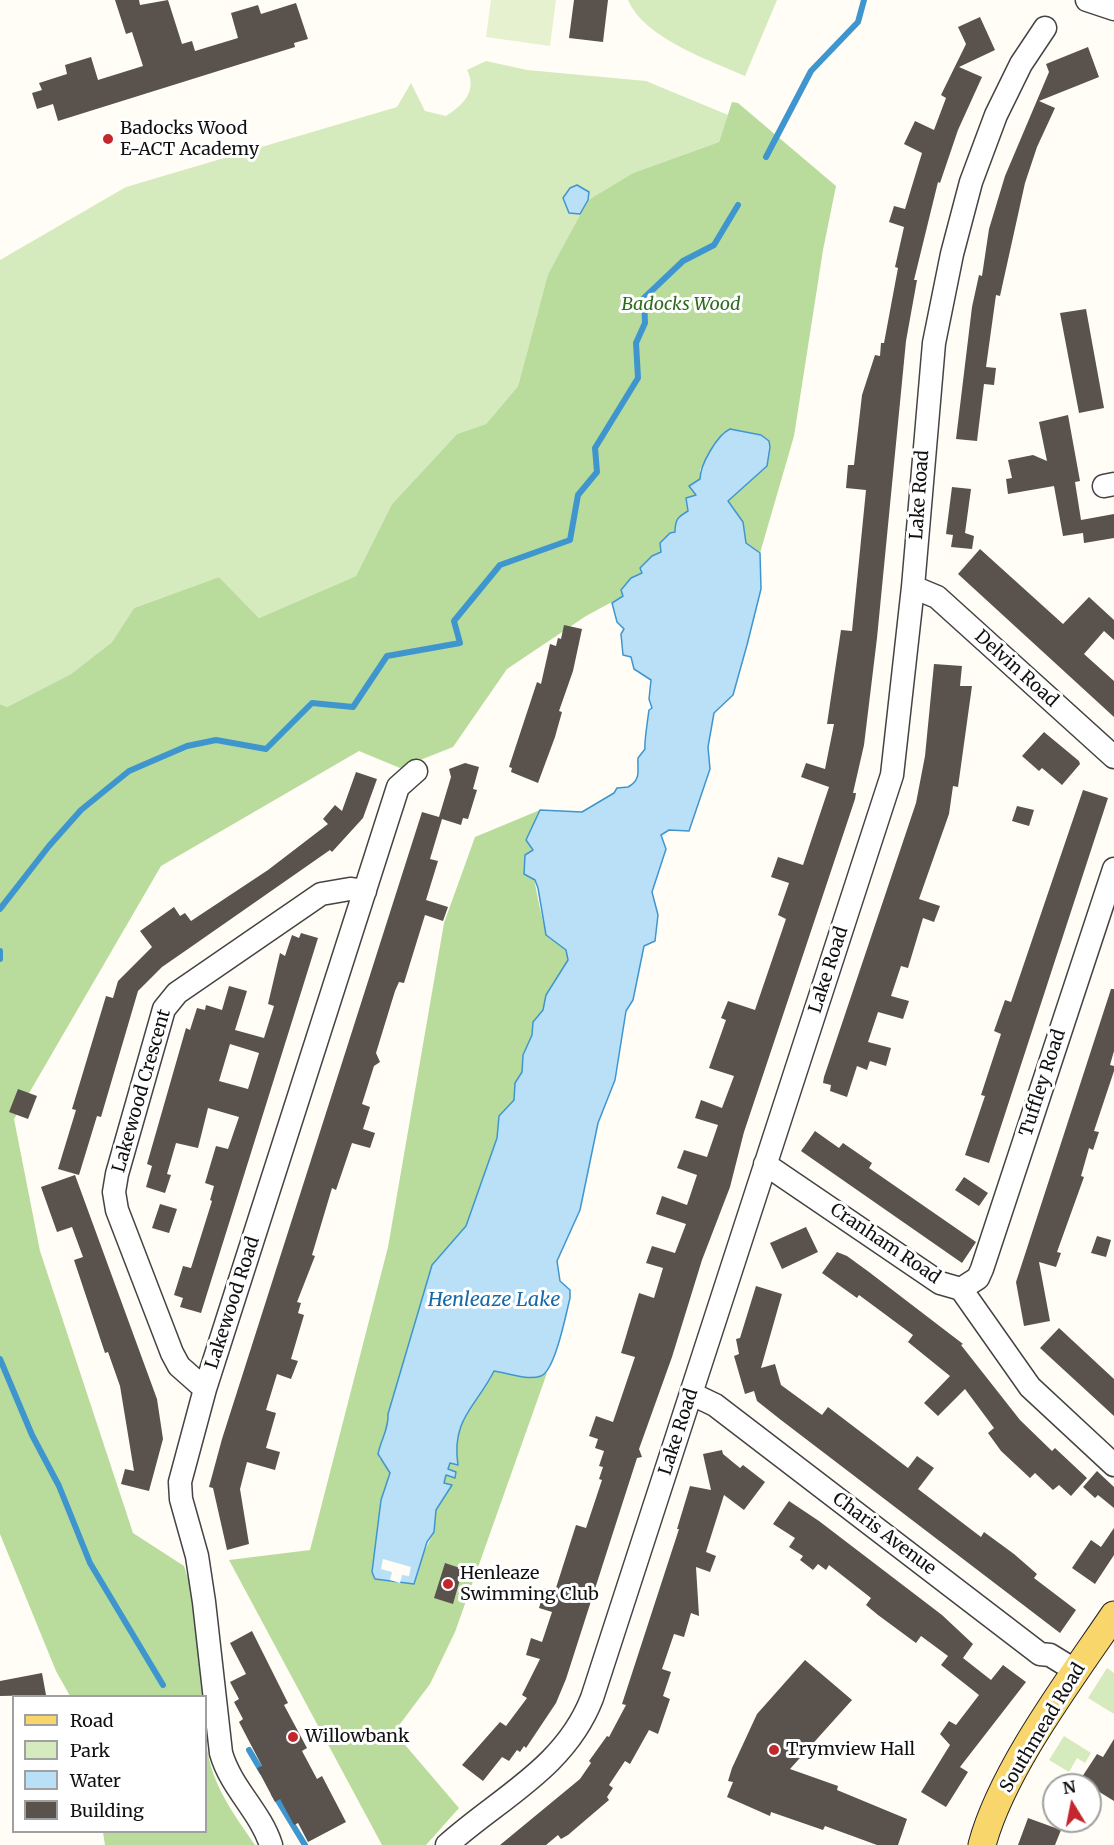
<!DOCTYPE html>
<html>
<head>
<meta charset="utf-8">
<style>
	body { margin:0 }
	#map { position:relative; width:1114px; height:1845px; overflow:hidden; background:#fffdf5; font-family:Merriweather,serif }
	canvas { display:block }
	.legend { position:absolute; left:12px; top:1695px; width:195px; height:138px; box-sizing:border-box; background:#fff; border:2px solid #a0a0a0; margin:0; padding:8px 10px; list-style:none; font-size:18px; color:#111 }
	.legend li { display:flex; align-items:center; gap:12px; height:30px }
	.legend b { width:30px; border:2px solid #a0a0a0 }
	.north { position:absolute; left:1042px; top:1773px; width:60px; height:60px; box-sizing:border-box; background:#fff; border:2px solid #a0a0a0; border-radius:50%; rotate:350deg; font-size:16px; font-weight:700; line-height:24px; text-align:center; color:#111 }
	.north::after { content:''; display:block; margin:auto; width:21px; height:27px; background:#c4262e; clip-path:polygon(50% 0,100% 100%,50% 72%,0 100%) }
</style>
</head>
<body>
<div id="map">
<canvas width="1114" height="1845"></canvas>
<ul class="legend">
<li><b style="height:8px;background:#f9d66b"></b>Road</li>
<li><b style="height:16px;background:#d5ebbd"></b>Park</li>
<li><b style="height:16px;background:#b9e0f7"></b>Water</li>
<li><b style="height:16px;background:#5a524d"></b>Building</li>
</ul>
<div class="north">N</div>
</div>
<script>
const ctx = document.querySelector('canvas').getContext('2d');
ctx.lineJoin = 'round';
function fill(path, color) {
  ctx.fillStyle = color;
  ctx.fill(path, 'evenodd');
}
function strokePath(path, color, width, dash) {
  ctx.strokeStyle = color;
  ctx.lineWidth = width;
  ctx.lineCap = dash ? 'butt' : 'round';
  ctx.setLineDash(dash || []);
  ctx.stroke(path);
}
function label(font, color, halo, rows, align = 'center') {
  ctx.font = font + ' Merriweather,serif';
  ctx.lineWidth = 6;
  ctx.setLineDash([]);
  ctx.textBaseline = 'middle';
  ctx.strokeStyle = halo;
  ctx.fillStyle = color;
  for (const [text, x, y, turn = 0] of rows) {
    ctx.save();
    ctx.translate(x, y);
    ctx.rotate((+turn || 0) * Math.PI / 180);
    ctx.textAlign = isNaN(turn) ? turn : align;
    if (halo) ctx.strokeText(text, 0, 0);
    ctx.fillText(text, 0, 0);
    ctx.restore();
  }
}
const green = new Path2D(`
	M628 0H777L745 76C709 60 644 38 628 0Z
	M486 61 527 70 646 81 728 115 719 142 633 173 588 200 548 274 518 386 486 424 457 434 392 504 356 576 259 618 219 577 134 608 112 642 71 674 7 707 0 704V260L126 187 397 107 411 83 425 111 446 116C462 106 478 91 467 70Z
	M1107 1668 1114 1673V1714L1088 1698Z
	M1064 1736 1091 1753 1085 1763 1077 1758 1069 1772 1049 1760Z`);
const forest = new Path2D(`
	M732 102 738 103 836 186 823 250 794 436 760 553 746 543 743 522 728 501 767 466V455L761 435 727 430 700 470V479L692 484 696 495 688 511 675 524V532L660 545 662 552 640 575 631 578 623 596 586 616 507 669 453 747 400 768 359 751 161 866 14 1119 40 1251 133 1533 184 1566 190 1585 203 1696H70L56 1671 0 1534V704L7 707 71 674 112 642 134 608 219 577 259 618 356 576 392 504 457 434 486 424 518 386 548 274 588 200 633 173 719 142Z
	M540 810C521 839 539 902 546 935L566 950 568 960 546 995 544 1010 533 1022 532 1035 523 1055 522 1072 515 1083 514 1100 499 1116 497 1138 466 1226 432 1265 388 1414 389 1425 379 1458 390 1468V1473L381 1500 372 1572 375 1579 400 1583 423 1554 434 1532 436 1510 452 1485 444 1483 446 1475 455 1477 448 1470 450 1462 458 1464C451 1419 476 1407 494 1370L530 1378 547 1373 455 1632 430 1684 394 1732 459 1808 426 1845H382L229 1560 310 1550 388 1247 444 923 475 837Z
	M206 1736C208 1780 231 1810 255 1845H105L103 1832H206Z`);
const pitch = new Path2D(`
	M491 0H556L550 46 486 37Z`);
const water = new Path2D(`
	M577 185 589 192 588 200 580 214 569 213 563 198 570 188Z
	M730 429 761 435 769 441 770 447 767 466 728 501 743 522 746 543 760 553 761 589 747 645 733 695 714 713 708 747 710 769 689 831 669 830 661 835 666 849 652 892 658 915 655 941 644 946 633 1000 626 1011 615 1080 598 1123 580 1210 557 1261 560 1281 570 1290V1298C566 1314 555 1371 541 1376 528 1381 508 1373 494 1371 476 1407 451 1419 458 1465L450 1463 448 1469 456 1472 455 1478 446 1475 444 1483 452 1485 436 1510 434 1532 427 1542 414 1584 375 1579 372 1572 381 1500 390 1473 378 1454C381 1439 389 1429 388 1414L432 1265 466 1226 497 1138 499 1116 514 1100 515 1083 522 1072 523 1055 532 1035 533 1022 543 1010 546 995 568 960 566 950 546 935 538 888 535 880 524 874 525 855 533 850 526 840 540 810 582 812 614 793 617 788 628 787C642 779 637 770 638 758L645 749C644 744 648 717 649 710L652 708 649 699 651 680 634 669 631 657 623 655 621 634 624 629 617 622 612 603 623 596 621 590 631 578 642 573 640 568 652 556 661 552 660 543 670 533 675 532C675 519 678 517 688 511L686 498 696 495 689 486 700 479C700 465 717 435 730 429Z`);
const pier = new Path2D(`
	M383 1559 411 1567 409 1576 402 1575 400 1583 390 1580 392 1572 381 1569Z`);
const stream = new Path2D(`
	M766 157 811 71 858 22 864 0
	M0 909 49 846 81 810 129 771 187 746 216 740 266 749 312 703 353 707 387 656 460 643 454 621 500 565 570 540 578 495 597 472 595 448 638 378 636 343 645 323 644 298 683 261 714 245 738 205
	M0 951V959
	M0 1359 32 1435 59 1486 90 1563 163 1685
	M249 1750 262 1772
	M274 1794 305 1845`);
const building = new Path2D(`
	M115 0H139L140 5 168 0 182 44 192 41 195 51 238 38 231 13 258 5 261 14 296 3 308 39 294 43 295 47 58 121 53 104 37 109 32 93 42 90 39 83 67 74 65 65 91 57 98 80 143 66 132 32 126 34Z
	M574 0H608L603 42 569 38Z
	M980 17 995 50 959 67 982 77 958 130 940 183 938 182 914 280H917L906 341 877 638 864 745 853 793H856L855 799 744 1132 730 1187 702 1260 672 1357 639 1449 642 1457 637 1458 566 1679 556 1703 526 1748 524 1746 520 1752 517 1750 509 1761 502 1757 483 1781 462 1765 500 1722 506 1726 527 1698 522 1695 540 1659 526 1655 531 1638 542 1642 552 1612 539 1608 545 1588 555 1591 576 1525 586 1528 602 1480 599 1479 603 1467 599 1466 604 1451 595 1448 598 1439 589 1436 596 1416 613 1422 635 1357 621 1353 639 1293 654 1298 663 1268 646 1263 652 1246 675 1253 686 1224 656 1214 662 1196 687 1205 697 1175 677 1168 684 1150 707 1157 718 1125 695 1118 701 1100 722 1108 734 1076 709 1068 726 1020 721 1018 728 1001 755 1010 786 919 778 915 789 883 771 877 778 857 803 865 829 787 801 777 806 763 825 769 834 724H827L841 630 852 631 866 490 846 488 848 465H854L862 395 875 355 880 356 881 343H884L898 268 895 267 904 227 889 222 894 206 905 209 922 153 904 144 915 121 934 130 946 98 941 95 966 44 958 27Z
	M1088 47 1099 77 1039 101 1055 108 1037 147 1025 183 1000 296 996 295 986 367 996 368 994 385 984 384 977 441 956 439 972 307 979 275 982 276 989 229 1005 176 1049 72 1046 64Z
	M1086 309 1104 408 1079 413 1060 313Z
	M1068 415 1080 481 1075 482 1081 520 1114 514V538L1084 543 1083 533 1063 536 1054 486 1008 494 1006 479 1012 478 1008 460 1033 455 1047 461 1039 422Z
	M952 487 971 489 965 533 974 536 972 549 951 547 953 535 946 534Z
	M980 549 1063 624 1089 597 1114 620V640L1104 631 1084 654 1114 681V717L958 574Z
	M564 625 582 629 573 671 559 711 562 712 555 737 538 783 511 772 512 768 509 767 537 682 541 684 550 644 556 646 558 638 561 639Z
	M934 664 962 666 960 686H972L958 787 953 786 949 814 919 899 940 906 934 922 923 918 908 968 901 966 891 996 909 1001 903 1019 878 1012 868 1042 891 1048 886 1066 870 1061 867 1070 857 1066 847 1097 830 1091 831 1085 823 1083 824 1077 916 803 925 756Z
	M1044 732 1079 761 1080 764 1062 785 1042 768 1039 771 1022 756Z
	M465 763 479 767 473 789 477 790 468 819 463 818 461 825 442 819 430 859 438 861 426 900 448 907 443 921 425 915 404 983 399 982 395 991 376 1053 380 1062 374 1066 362 1104 370 1107 363 1129 375 1133 370 1148 352 1143 336 1190 332 1188 312 1255 315 1256 297 1302 301 1303 298 1313 304 1315 291 1359 298 1361 291 1379 277 1374 266 1410 276 1413 266 1448 280 1452 275 1470 247 1462 240 1489 249 1544 227 1550 213 1488 209 1487 222 1439 422 812 439 817 451 777 449 769Z
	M356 772 377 779 363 818 332 852 330 850 188 949 162 967 138 991 101 1117 97 1116 79 1175 58 1169 76 1110 72 1109 106 996 113 998 118 981 152 947 140 931 174 907 180 916 185 913 191 921 268 870 328 824 323 819 335 805 342 811Z
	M1083 790 1108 798 989 1163 965 1155 985 1096 981 1095 1001 1034 994 1031 1005 1000 1011 1002Z
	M1017 806 1034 810 1029 826 1012 821Z
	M301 933 318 938 201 1313 180 1307 183 1298 174 1295 183 1266 191 1268 212 1201 210 1200 214 1186 205 1183 216 1146 228 1149 239 1117 208 1108 198 1148 176 1143 167 1174 171 1175 165 1193 146 1187 152 1166 147 1164 186 1028 190 1030 197 1008 205 1010 206 1005 222 1010 229 986 247 991 235 1030 264 1038 274 1006 268 1004 280 953 285 956 292 935 299 938ZM230 1044 259 1053 248 1089 219 1081Z
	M1111 989H1114V1051L1110 1065 1114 1066V1071L1094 1131 1099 1132 1093 1150 1089 1148 1081 1176 1084 1177 1057 1252 1061 1253 1056 1267 1039 1262 1050 1321 1024 1326 1016 1282Z
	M18 1089 37 1096 28 1119 9 1112Z
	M815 1131 839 1148 843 1143 872 1163 869 1168 976 1242 962 1263 801 1151Z
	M75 1175 157 1399 163 1439 149 1491 121 1484 125 1469 134 1471 120 1386 108 1352 105 1353 74 1260 83 1257 72 1227 57 1232 41 1187Z
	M964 1177 988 1193 979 1206 955 1190Z
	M160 1204 177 1209 169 1233 152 1228Z
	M806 1227 818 1252 782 1269 770 1243Z
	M1097 1236 1111 1240 1106 1257 1091 1253Z
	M837 1252 847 1256 869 1272 963 1344 961 1345 1020 1420 1052 1451 1055 1448 1087 1478 1071 1496 1059 1485 1053 1490 1035 1473 1030 1478 1001 1451 988 1433 994 1428 965 1389 938 1416 924 1403 950 1376 908 1342 913 1335 859 1295 857 1298 822 1273Z
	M756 1286 782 1294 761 1368 775 1364 781 1385 822 1415 828 1407 908 1468 917 1456 934 1468 918 1489 981 1537 984 1532 1014 1554 1037 1574 1034 1578 1076 1610 1060 1633 781 1420 757 1401 754 1391 745 1394 734 1356 739 1354 736 1339 740 1338Z
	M1059 1328 1114 1379V1416L1040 1348Z
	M722 1450 723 1454 740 1468 743 1465 765 1482 744 1510 724 1495 706 1552 716 1556 710 1572 696 1567 699 1616 691 1613 684 1637 674 1634 662 1669 671 1672 663 1696 670 1699 658 1734 649 1730 630 1764 625 1761 609 1785 613 1788 607 1797 609 1800 568 1835 561 1839 558 1835 546 1845H500L580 1779 591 1763 589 1761 607 1736 609 1737 626 1705 622 1704 679 1529H677L690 1486 711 1490 703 1454Z
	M1097 1471 1114 1487V1508L1098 1495 1095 1498 1083 1487Z
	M789 1501 819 1521 942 1615 973 1644 963 1658 991 1680 1003 1665 1026 1682 960 1767 968 1772 946 1807 921 1792 950 1745 940 1734 949 1721 956 1725 979 1695 941 1665 948 1656 921 1636 916 1643 878 1615 866 1605 871 1598 829 1565 826 1570 818 1564 813 1570 800 1560 803 1556 789 1547 795 1538 773 1524Z
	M1114 1528V1555L1095 1584 1072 1568 1091 1540 1101 1547Z
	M445 1563 463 1569 453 1604 434 1598Z
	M252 1631 288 1703 284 1705 307 1748 302 1751 317 1779 322 1776 346 1822 308 1842 298 1823 294 1825 280 1799 275 1802 257 1768 262 1766 239 1722 243 1719 234 1702 239 1699 230 1682 246 1674 230 1643Z
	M805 1660 852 1700 790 1769 838 1786 837 1790 907 1819 898 1845H877L825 1826 823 1830 771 1812 770 1816 727 1797 733 1782 728 1781 732 1768 757 1714Z
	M42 1673 46 1695 0 1696V1681Z
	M1114 1739V1801L1080 1780 1097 1754 1103 1757Z
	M1028 1818 1061 1830 1055 1845H1018Z`);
const minor = new Path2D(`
	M1087 0 1114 9
	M1104 486 1114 484
	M913 587 937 597 1114 757
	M765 1164 940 1283 961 1289
	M961 1289 978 1278 982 1269 1114 869
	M961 1289 1030 1387 1114 1465
	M205 1389 179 1366 172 1353 117 1210 114 1192 117 1174 164 1009 177 993 321 894 350 889 365 891
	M692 1394 715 1405 1040 1654 1050 1655 1076 1671
	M271 1845C260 1811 231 1788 221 1753L204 1602 197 1556 181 1499 180 1482 205 1389 398 787 416 771
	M447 1845C499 1798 565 1768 592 1698L892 775 913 587 934 343 952 254 971 182 996 115 1021 64 1045 28`);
const major = new Path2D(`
	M982 1845C1002 1770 1070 1680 1114 1615`);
const markers = [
	[108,139,6,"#c4262e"],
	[448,1584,6,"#c4262e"],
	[293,1737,6,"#c4262e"],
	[774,1750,6,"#c4262e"]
];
const poiNames = [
	["Badocks Wood",120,129],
	["E-ACT Academy",120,150],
	["Henleaze",460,1574],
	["Swimming Club",460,1595],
	["Willowbank",305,1737],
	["Trymview Hall",786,1750]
];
const parkNames = [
	["Badocks Wood",681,305]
];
const streetNames = [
	["Lake Road",920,495,-86],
	["Delvin Road",1016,669,42],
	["Lake Road",829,970,-72],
	["Tuffley Road",1043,1083,-72],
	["Lakewood Crescent",142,1091,-74],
	["Cranham Road",885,1244,34],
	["Lakewood Road",233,1303,-72],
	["Lake Road",679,1432,-72],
	["Charis Avenue",884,1534,37],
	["Southmead Road",1043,1728,-59]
];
const waterNames = [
	["Henleaze Lake",494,1300]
];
fill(green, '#d5ebbd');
fill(forest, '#b9dc9c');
fill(pitch, '#e6f2cf');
fill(water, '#b9e0f7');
strokePath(water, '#3f96cf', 1.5);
fill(pier, '#fffdf5');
strokePath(stream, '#3f96cf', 6);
fill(building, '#5a524d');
strokePath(minor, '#444', 25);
strokePath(major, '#222', 29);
strokePath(minor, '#fff', 22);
strokePath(major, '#f9d66b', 27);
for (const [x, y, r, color] of markers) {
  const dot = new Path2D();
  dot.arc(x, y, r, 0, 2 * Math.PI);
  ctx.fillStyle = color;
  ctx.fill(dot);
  strokePath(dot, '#fff', 2);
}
label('18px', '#111', '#fff', poiNames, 'left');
label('italic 18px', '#2f6b1f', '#fff', parkNames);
label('18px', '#111', '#fff', streetNames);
label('italic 20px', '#1768a6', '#fff', waterNames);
</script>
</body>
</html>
